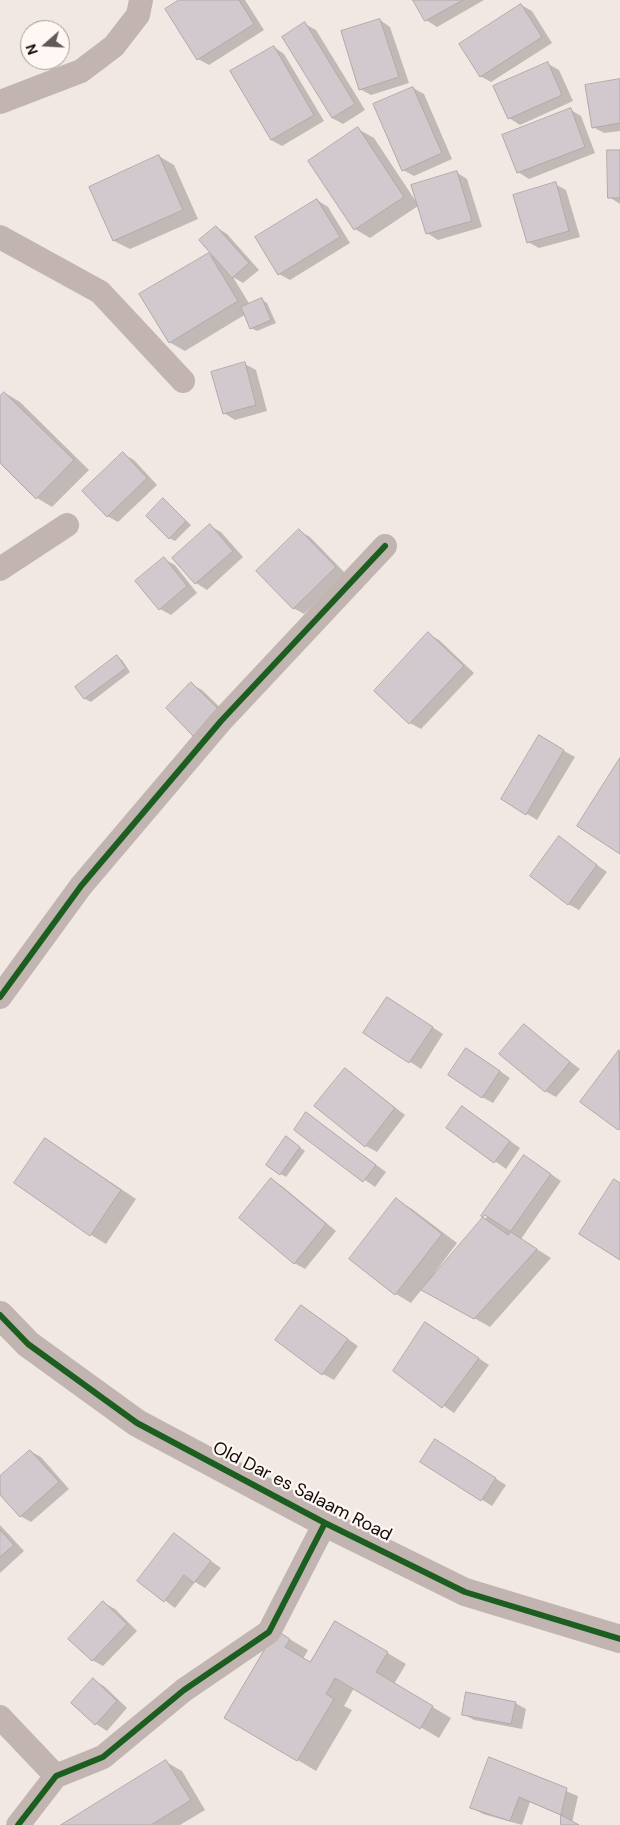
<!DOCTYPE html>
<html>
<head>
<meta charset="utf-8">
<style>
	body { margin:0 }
	#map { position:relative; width:620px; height:1825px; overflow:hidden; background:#f2e8e3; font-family:"DM Sans",sans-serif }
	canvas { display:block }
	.north { position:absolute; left:20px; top:20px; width:50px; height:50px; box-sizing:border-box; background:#fef7f3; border:1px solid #9f9995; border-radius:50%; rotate:251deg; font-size:14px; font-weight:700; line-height:20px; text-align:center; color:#110c09 }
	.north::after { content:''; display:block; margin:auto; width:18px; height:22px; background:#605955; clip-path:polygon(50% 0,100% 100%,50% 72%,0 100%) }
</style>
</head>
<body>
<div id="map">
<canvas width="620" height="1825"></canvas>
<div class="north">N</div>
</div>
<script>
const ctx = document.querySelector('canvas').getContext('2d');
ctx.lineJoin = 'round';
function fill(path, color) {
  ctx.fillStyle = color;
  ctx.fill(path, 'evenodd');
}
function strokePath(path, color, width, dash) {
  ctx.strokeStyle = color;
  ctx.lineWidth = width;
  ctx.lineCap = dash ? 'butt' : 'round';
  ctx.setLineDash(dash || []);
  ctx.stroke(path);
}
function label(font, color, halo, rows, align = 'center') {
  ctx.font = font + ' "DM Sans",sans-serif';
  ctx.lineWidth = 4.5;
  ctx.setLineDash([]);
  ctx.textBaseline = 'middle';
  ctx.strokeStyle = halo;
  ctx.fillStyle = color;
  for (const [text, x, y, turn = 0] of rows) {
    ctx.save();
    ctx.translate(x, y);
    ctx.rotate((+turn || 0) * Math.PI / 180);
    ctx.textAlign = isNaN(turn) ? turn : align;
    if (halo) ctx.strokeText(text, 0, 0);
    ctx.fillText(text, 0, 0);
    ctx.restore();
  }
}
const shadow = new Path2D(`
	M181 0H245L264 30 209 65 198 59Z
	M415 0H484L437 27 426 20Z
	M521 5 532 11 552 43 491 82 480 76Z
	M380 20 390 27 409 83 371 95 360 89Z
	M305 24 316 30 365 110 343 124 332 118Z
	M274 47 284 54 324 121 282 146 271 140Z
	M548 64 559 70 573 101 520 125 509 118Z
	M620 80V131L604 133 593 127Z
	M413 88 424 94 452 159 414 176 403 170Z
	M571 110 581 116 595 153 529 179 518 172Z
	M358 129 374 138 417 203 456 172 467 179 482 227 438 240 427 233 418 206 370 238 355 229Z
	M620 151V204L609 197Z
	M159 156 174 165 198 219 130 249 114 241 91 187Z
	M555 184 566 190 580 237 539 248 528 242Z
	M317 200 328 207 350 243 290 280 279 274Z
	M216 227 227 234 259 270 243 283 233 277 250 305 262 300 267 303 276 323 257 331 251 328 246 314 185 351 169 342 209 254 215 257Z
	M245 364 256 370 267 411 235 420 224 413Z
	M5 393 20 402 89 470 52 507 37 498 0 462V398Z
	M123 454 134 460 157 485 118 522 107 516Z
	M164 500 191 525 175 541 169 538Z
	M210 526 221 532 243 557 207 590 196 583 174 558Z
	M299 531 310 537 346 574 304 614 293 608Z
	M164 559 175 565 197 593 171 615 160 609Z
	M428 634 439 640 474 673 421 729 410 723 376 691Z
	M117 657 122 660 130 672 91 702 85 699 77 687Z
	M191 684 202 690 230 717 206 742Z
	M539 737 575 757 537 820 503 799Z
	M559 838 607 872 579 910 568 904Z
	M398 1005 443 1034 421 1069 365 1032Z
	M524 1026 580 1069 556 1097 545 1091Z
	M619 1051 620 1052V1130L582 1102Z
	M477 1055 510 1078 493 1103 482 1097Z
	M345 1069 405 1115 377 1152 366 1146Z
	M463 1107 520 1148 506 1169 448 1128Z
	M307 1114 386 1172 375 1187 295 1130Z
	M46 1139 136 1199 106 1244 91 1235Z
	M291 1141 305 1151 286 1177 281 1174Z
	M535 1163 561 1181 521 1239 551 1258 490 1327 422 1289 411 1303 396 1294 351 1259 397 1200 412 1209 457 1243 433 1275 434 1276Z
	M271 1180 282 1186 336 1231 305 1269 294 1263Z
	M301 1307 358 1346 334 1380 323 1374Z
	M436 1330 489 1365 454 1413 394 1371Z
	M446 1447 506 1485 492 1506 422 1462Z
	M30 1451 41 1457 69 1489 31 1522 20 1516 0 1493V1478Z
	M0 1525 24 1551 0 1573Z
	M174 1535 221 1568 205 1588 195 1582 175 1608 139 1581Z
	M104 1603 115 1609 137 1631 103 1666 92 1660Z
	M276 1631 308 1650 303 1659 311 1663 354 1633 406 1664 394 1684 451 1718 439 1738 354 1688 344 1706 352 1710 316 1771 226 1717Z
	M93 1680 104 1686 127 1708 107 1731 96 1724 73 1703Z
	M515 1703 526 1709 522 1729 474 1720 463 1714Z
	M489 1759 578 1796 572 1823 576 1825H562V1816L530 1802 522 1825 483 1814 472 1808Z
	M166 1762 182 1771 205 1810 180 1825H63Z`);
const building = new Path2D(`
	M179 0H239L254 24 197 60 165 9Z
	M413 0H463L425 21Z
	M521 4 542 37 480 77 459 44Z
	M380 19 399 77 359 90 341 31Z
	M305 22 355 104 332 118 282 37Z
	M274 46 314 115 271 140 230 71Z
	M548 62 562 95 508 119 493 86Z
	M620 79V123L592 128 585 85Z
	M413 87 442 153 402 171 373 104Z
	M571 108 585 147 517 173 502 135Z
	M358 127 404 197 354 230 308 161Z
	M607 150H620V198H608Z
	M159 155 183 210 113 241 89 187Z
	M457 171 472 221 426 234 411 185Z
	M556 182 569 231 527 243 513 195Z
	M317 199 340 237 278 275 255 237Z
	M216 226 249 263 232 278 199 240Z
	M209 253 238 301 169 343 139 294Z
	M262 298 271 320 250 329 241 307Z
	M245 362 256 405 223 414 211 372Z
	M4 392 74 460 36 499 0 463V396Z
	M123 452 147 478 107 517 82 491Z
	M163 498 186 521 169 539 146 516Z
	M210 524 233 551 195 584 172 558Z
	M299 529 336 567 293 609 256 571Z
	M164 557 187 586 159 610 135 581Z
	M428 632 464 666 409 724 374 691Z
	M117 655 126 668 84 699 75 687Z
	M191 682 219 710 194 737 166 708Z
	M539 735 564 750 526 815 501 799Z
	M620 758V854L577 826Z
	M559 836 597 865 568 905 530 876Z
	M387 997 433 1027 409 1063 363 1033Z
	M524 1024 570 1062 545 1092 499 1054Z
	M466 1048 500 1071 482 1098 448 1075Z
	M619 1050 620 1128 618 1130 580 1102Z
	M345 1068 395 1108 365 1147 314 1106Z
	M462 1106 510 1141 494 1163 446 1128Z
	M306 1112 376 1165 363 1182 294 1130Z
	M286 1136 300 1147 280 1175 266 1165Z
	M45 1138 121 1190 90 1236 14 1183Z
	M524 1155 551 1174 508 1235 481 1216Z
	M271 1178 326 1224 294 1264 239 1218Z
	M614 1179 620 1183V1260L579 1234Z
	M396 1198 442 1234 395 1295 349 1259Z
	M485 1215 537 1249 474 1319 421 1290Z
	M301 1305 348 1339 322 1375 275 1340Z
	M425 1322 479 1358 442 1408 393 1371Z
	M435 1439 496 1478 481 1501 420 1462Z
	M30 1450 59 1482 20 1517 0 1495V1476Z
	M0 1530 14 1545 0 1557Z
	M174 1533 211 1561 194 1583 184 1575 164 1602 137 1581Z
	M103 1601 127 1624 92 1661 68 1639Z
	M335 1621 388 1652 376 1672 433 1706 420 1729 335 1678 326 1694 334 1699 297 1761 224 1718 276 1630 290 1639 285 1647 310 1662Z
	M93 1678 117 1701 95 1725 71 1703Z
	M466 1692 516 1702 511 1724 462 1715Z
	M489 1757 567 1788 561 1815 519 1797 510 1821 470 1808Z
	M166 1760 191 1800 151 1825H61Z
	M561 1815 579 1825H561Z`);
const minor = new Path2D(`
	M0 102 81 71 114 46 138 15 141 0
	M0 237 100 292 183 381
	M0 569 67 525
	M0 997 81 886 221 721 385 546
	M0 1717 56 1776
	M18 1825 56 1776 103 1757 184 1690 269 1632 325 1523`);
const tertiary = new Path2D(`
	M0 1315 28 1344 137 1423 325 1523 465 1592 620 1639`);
const cycleway = new Path2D(`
	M0 997 81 886 221 721 385 546
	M0 1315 28 1344 137 1423 325 1523 465 1592 620 1639
	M18 1825 56 1776 103 1757 184 1690 269 1632 325 1523`);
const streetNames = [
	["Old Dar es Salaam Road",302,1492,27]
];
fill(shadow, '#0003');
fill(building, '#d2c9ce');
strokePath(building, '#afa9a9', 1);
strokePath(minor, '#c2b5b1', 24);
strokePath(tertiary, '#c2b5b1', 28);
strokePath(cycleway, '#1b5e20', 6);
label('18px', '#110c09', '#fef7f3', streetNames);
</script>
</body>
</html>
